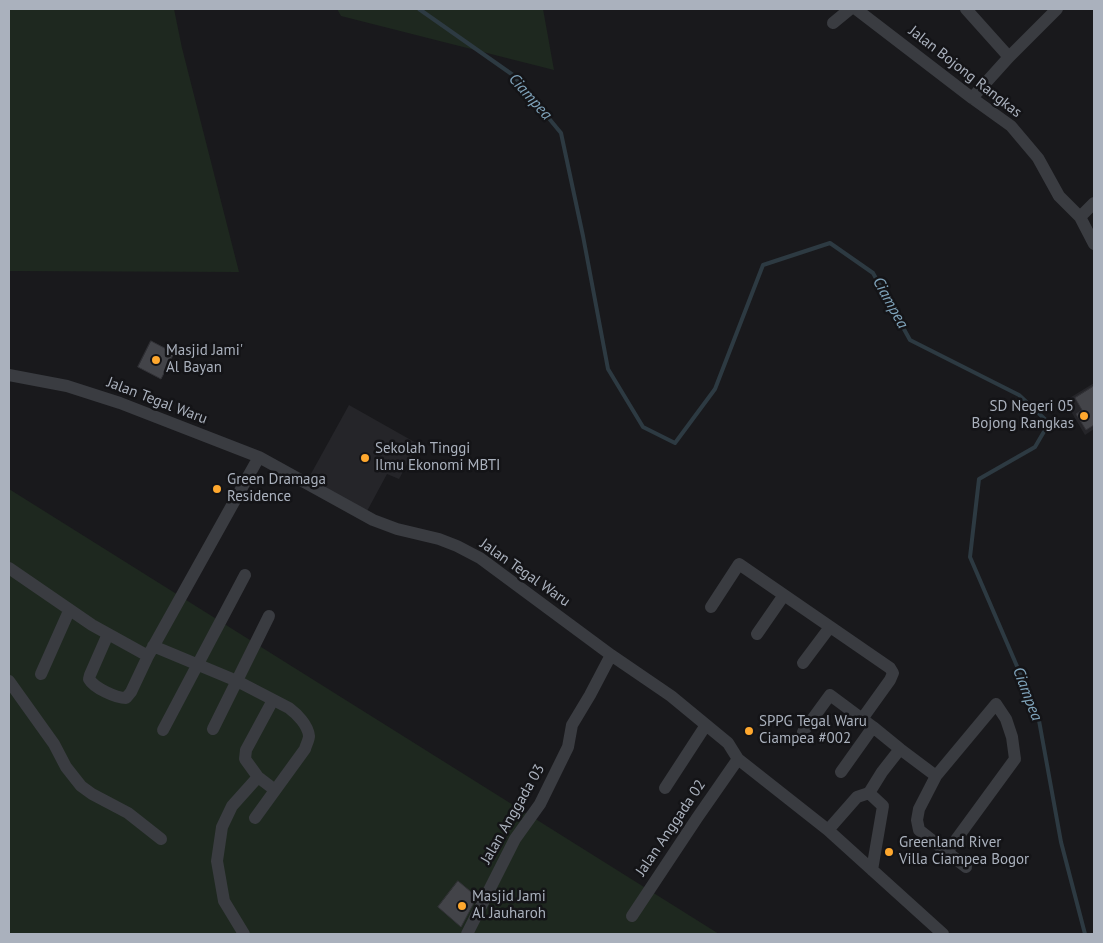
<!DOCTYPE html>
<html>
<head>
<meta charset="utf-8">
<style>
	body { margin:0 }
	#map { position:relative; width:1103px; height:943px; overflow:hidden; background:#19191c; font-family:"PT Sans",sans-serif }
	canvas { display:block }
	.frame { position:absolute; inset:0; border:10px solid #aab1bd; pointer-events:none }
</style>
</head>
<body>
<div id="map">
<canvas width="1103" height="943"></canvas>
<div class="frame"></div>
</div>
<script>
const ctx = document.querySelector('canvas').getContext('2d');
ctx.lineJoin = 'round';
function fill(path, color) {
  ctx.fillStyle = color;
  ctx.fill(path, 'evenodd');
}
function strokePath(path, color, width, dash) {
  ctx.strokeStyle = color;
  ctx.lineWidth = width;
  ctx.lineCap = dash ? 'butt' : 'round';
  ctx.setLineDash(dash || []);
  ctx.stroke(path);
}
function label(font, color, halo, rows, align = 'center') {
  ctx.font = font + ' "PT Sans",sans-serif';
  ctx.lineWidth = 5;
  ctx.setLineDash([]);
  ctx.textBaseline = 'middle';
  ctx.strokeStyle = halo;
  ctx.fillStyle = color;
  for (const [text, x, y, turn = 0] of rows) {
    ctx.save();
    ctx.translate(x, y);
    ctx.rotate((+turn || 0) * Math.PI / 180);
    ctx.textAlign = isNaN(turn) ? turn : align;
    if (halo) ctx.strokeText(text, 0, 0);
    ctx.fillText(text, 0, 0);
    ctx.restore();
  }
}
const built = new Path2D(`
	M1094 383V429L1085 435 1066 403 1068 399Z
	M349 405 418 444 399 479 387 474 366 513 307 481Z`);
const green = new Path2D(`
	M9 9H174L182 48 239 272 9 271Z
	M337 9H543L554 70 341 16Z
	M9 489 719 934H9Z`);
const stream = new Path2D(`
	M419 9 513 75 561 133 583 236 608 369 643 427 675 443 715 389 763 265 830 243 873 273 910 340 1019 395 1049 423 1035 447 979 479 970 557 1038 715 1061 842 1085 934`);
const building = new Path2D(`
	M151 341 174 353 161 379 138 367Z
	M1094 386V425L1086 430 1076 414 1082 410 1075 398Z
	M458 881 477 897 461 927 438 907Z`);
const minor = new Path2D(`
	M856 9 972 98 1011 126 1038 158 1059 196 1080 217 1094 244
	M966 9 1009 57
	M833 23 850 9
	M972 98 1009 57 1057 9
	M1080 217 1094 203
	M9 375 67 386 95 395 120 403 259 457 373 520 397 529 439 539 457 546 480 558 611 655 671 696 728 743 738 759 828 830 943 934
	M9 568 92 625 148 656 259 457
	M711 607 739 564 890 668 893 673 890 680 862 719
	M108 634 90 675 89 679C94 688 116 698 126 698L131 692 148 656
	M757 634 784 595
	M153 646 237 681 289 708C297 714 308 725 309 736 309 740 306 745 305 749L255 818
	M803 663 830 627
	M41 674 69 611
	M9 681 54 744 66 767 81 786 92 794 128 813 161 839
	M273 700 246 750 245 759 258 777 275 790
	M996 704 1006 719 1012 737 1015 759 947 852 919 830 917 820 919 809 936 776Z
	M213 729 269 616
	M163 730 245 575
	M803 732 830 695 873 727 900 749 882 772 869 793 883 806 872 870
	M900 749 936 776
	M841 772 873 727
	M665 788 706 725
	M828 830 857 797 869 793
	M947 852 966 867
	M632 916 697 818 738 759
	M244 934 224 901 217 861 222 827 232 806 258 777
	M467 934 515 839 540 804 568 747 572 725 590 695 611 655`);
const markers = [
	[156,360,5,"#ffa82e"],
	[1084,416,5,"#ffa82e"],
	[365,458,5,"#ffa82e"],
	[217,489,5,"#ffa82e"],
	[749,731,5,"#ffa82e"],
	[889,852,5,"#ffa82e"],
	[462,906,5,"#ffa82e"]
];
const streetNames = [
	["Jalan Bojong Rangkas",965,72,38],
	["Jalan Tegal Waru",157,401,21],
	["Jalan Tegal Waru",525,573,35],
	["Jalan Anggada 03",513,814,-60],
	["Jalan Anggada 02",671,828,-56]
];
const poiNames = [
	["Masjid Jami'",166,351],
	["Al Bayan",166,368],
	["SD Negeri 05",1074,407,"right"],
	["Bojong Rangkas",1074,424,"right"],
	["Sekolah Tinggi",375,449],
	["Ilmu Ekonomi MBTI",375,466],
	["Green Dramaga",227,480],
	["Residence",227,497],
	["SPPG Tegal Waru",759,722],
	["Ciampea #002",759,739],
	["Greenland River",899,843],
	["Villa Ciampea Bogor",899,860],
	["Masjid Jami",472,897],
	["Al Jauharoh",472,914]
];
const waterNames = [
	["Ciampea",530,97,48],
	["Ciampea",890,303,61],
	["Ciampea",1027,694,69]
];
fill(built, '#252529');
fill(green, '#1e281f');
strokePath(stream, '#2d3a42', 4);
fill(building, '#434449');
strokePath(building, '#333338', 1);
strokePath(minor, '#3a3c41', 12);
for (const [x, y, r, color] of markers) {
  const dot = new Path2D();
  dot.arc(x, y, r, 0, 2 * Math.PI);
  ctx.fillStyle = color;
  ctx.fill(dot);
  strokePath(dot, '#141417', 2);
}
label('15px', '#aab1bd', '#141417', streetNames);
label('15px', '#aab1bd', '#141417', poiNames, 'left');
label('italic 16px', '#7fa3ba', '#141417', waterNames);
</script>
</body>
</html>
